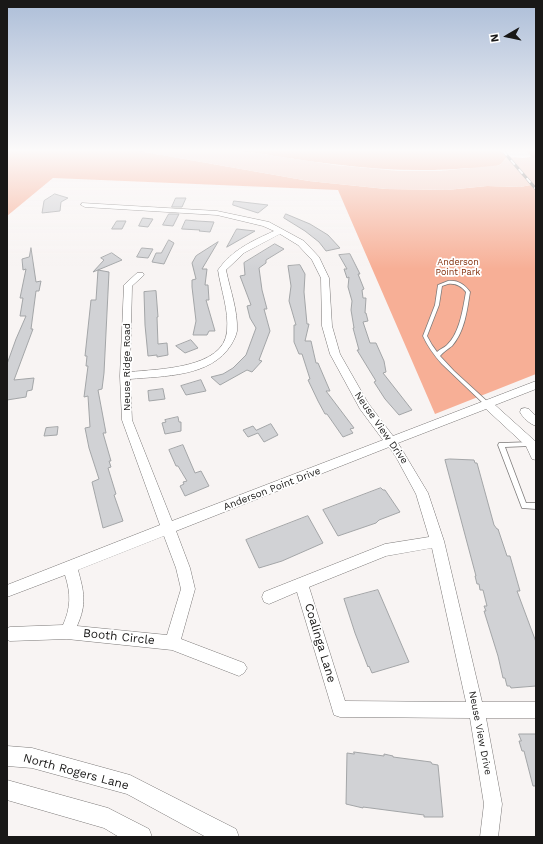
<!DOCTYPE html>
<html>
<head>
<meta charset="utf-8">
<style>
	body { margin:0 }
	#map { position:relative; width:543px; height:844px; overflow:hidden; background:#f8f4f3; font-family:"Work Sans",sans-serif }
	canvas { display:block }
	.frame { position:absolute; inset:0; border:8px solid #191817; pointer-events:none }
	.north { position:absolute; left:487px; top:16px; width:40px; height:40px; -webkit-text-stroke:3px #fff; paint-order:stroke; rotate:261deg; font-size:11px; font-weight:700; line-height:16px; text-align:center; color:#191817 }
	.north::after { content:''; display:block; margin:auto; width:14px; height:18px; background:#191817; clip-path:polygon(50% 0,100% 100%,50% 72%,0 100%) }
</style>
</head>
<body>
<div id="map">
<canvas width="543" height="844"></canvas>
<div class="frame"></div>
<div class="north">N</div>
</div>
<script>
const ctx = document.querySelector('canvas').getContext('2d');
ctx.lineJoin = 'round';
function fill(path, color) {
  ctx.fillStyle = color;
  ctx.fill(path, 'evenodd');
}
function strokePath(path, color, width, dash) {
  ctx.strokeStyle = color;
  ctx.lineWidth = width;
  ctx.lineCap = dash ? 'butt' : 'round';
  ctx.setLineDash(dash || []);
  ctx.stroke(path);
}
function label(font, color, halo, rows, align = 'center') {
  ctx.font = font + ' "Work Sans",sans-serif';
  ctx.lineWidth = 3.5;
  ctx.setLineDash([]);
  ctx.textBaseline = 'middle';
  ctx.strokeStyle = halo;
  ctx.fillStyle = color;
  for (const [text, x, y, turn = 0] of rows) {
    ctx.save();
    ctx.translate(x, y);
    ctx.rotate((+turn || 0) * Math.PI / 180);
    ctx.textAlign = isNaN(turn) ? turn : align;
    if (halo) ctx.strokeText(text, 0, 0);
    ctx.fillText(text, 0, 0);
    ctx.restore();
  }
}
const green = new Path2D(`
	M7 151H139L309 181 386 189 447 190 487 186 520 187 536 184V374L435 414 338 190 53 178 7 216Z
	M243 151H501L507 157C504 159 504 162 501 164 493 169 477 168 468 168 392 175 318 163 243 151Z`);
const water = new Path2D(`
	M139 151H243L335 165 399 171H439L491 166 500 165 507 157 524 158 536 156V184L520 187 487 186 447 190 386 189 309 181Z`);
const building = new Path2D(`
	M55 194 68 198 61 202 60 211 42 213 44 201Z
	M176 198H186L182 207H172Z
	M234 201 268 205 258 213 233 205Z
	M169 214H179L173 226 163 225Z
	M286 214 310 224 328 235 340 248 326 251 319 242 305 231 284 218Z
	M143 218 153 219 148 227 139 226Z
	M186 220 197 221 214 222 210 232 199 231 200 230 182 229Z
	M117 221H126L122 229H112Z
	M237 229 255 231 227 247Z
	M169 240 174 243 164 264 152 262 156 253H161Z
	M218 242 202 269H207L205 285H208L209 300H206L215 331H209L207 335H193L196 321 192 287V280L196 279 192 263 196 256Z
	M275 244 284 249 266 260V263L259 268 262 290 267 309H264L270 331 259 360 262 361 252 372 247 370 220 385 211 377 223 374 233 368 246 355 256 328 250 318 247 306 251 305 240 276 245 275 244 263Z
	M31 248 36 282 41 281 39 291H36L31 329H33L14 380 34 378 32 390 27 391 26 397 7 400V364L16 339 26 316H20L23 298H20L26 269 23 270 22 259 29 257Z
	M142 248 153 249 148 258 137 257Z
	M112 253 122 260 98 270 109 272 104 373 102 389 98 390 106 433H103L111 461H109L111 467 108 468 116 494 114 495 123 521 103 528 92 482 99 479 89 448 85 428 90 427 88 396 84 397 88 366H86L87 356H85L91 300H96L98 270 93 272 104 260 101 258Z
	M350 254 360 274H358L364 289 362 290 363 298H366L365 313H366L368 321 363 322 370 343H376L384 361 386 372 383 373 412 410 399 415 385 399 374 382 376 381 357 350H359L353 328H354L351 310 352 301 348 287 349 277 347 278 344 269H347L339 255Z
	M300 265 305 274 304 292 307 324H309L305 341H311L316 363H318L330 391H326L354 428 350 429 353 433 343 437 327 414H325L318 401 308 380 310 379 302 354H299L294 342V325H296L289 301 291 286 288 266Z
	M156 291 158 317H157L158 344 167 343 168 355 157 357V355L148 356 145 325 144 292Z
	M191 340 198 348 185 353 176 346Z
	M201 380 206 391 186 395 181 386Z
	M163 389 165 399 149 401 148 391Z
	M178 417 179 422H181V431L165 434 162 423 166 422 165 420Z
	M271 424 278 435 264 442 258 433 248 437 243 430 253 426 256 430Z
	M58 427 57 435 44 436 46 428Z
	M183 445 195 473 201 471 209 486 185 496 180 486 184 484 183 482 187 481 178 466H176L169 450Z
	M450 459 474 460 475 463H477L494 525 497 529H498L507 556H510L520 591H517L536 642V686L511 688 510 686H507L505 678H503L498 656 484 611H486L484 606H487L483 590H480L479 584H477L475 576H476L445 460Z
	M381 488 383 490H385L400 512 379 520 376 523 338 536 323 510Z
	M308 516 323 543 282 561 259 568 246 540Z
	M378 590 409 662 372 673 369 666 368 667 355 633 344 599Z
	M519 734H536V786H533L524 751H522L519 741H521Z
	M354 752 384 756V754L393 756V757L431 762 432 764 438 765 443 817H424V815L363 807V808L346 804 347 753 354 754Z`);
const service = new Path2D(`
	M448 281C458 280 464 284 470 292 467 310 465 331 452 346 448 349 443 352 440 356L454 371 489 403 490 404 489 405H485L442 364C434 355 428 347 423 336L435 305 438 285ZM448 284C456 283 461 286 466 292 463 308 460 333 447 345 444 348 440 349 437 352L432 345 427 336 439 305 442 286Z
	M530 442H532L533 444 532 446H530L505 447 526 503H536V509L522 508 498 445 499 443H501Z`);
const minor = new Path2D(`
	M82 203 217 211 269 222 304 241 319 257 329 278 332 326 340 354 368 403 393 436 536 381V389L495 405 535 441 536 460 532 459 526 446 486 409 398 443 428 493 444 541 482 702H536V718H486L502 804 498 837H480L484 804 470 718 340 717 334 715 297 592 269 604 264 602 262 597 264 592 385 544 429 537 416 494 396 457 389 447 176 531 190 568 195 589 181 639 244 663 247 668 244 673 239 676 172 650 67 639 10 641 7 640V628L10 627 63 625C71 607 71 594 65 575L7 597V585L160 525 122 420 120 376 124 285 137 273H143L144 275 132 286 130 372C157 369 224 369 227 331 229 310 221 290 218 270 232 250 252 241 274 231L263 226 217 215 85 207 81 205ZM280 234 298 245 312 260 321 278 322 326 330 354 360 409 383 440 172 521 132 420 130 379C164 376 211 377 231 345 234 340 236 336 237 331 238 310 230 290 226 270L244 253ZM164 536 176 568 181 589 167 635 77 626C87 604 84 592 78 570ZM432 548 466 702 345 701 309 587 386 556Z
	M525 408 529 409 536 416V426C530 424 523 418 520 412L521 409Z`);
const tertiary = new Path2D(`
	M7 746 32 748 130 775 236 829 239 837H206L127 794 32 768 7 766Z
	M7 780 108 808 149 829 152 837H119L104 828 7 800Z`);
const motorway = new Path2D(`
	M527 151H536V158L532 157Z`);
const rail = new Path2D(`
	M503 151 536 189`);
const farParknames = [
	["Anderson",458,262],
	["Point Park",458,272]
];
const streetNames = [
	["Neuse Ridge Road",127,367,-90],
	["Neuse View Drive",381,428,55],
	["Anderson Point Drive",272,489,-21],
	["Neuse View Drive",480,733,79]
];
const nearStreetnames = [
	["Booth Circle",119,637,6],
	["Coalinga Lane",320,643,73],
	["North Rogers Lane",76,772,15]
];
fill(green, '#f7af96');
fill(water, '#f6cec0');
fill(building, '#d1d2d5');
strokePath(building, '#a3a5a7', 1);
strokePath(service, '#7c7978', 1.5);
strokePath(minor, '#7c7978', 1);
strokePath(tertiary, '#7c7978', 1);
strokePath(motorway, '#d1d1d1', 1);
fill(service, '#fff');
fill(minor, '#fff');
fill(tertiary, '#fff');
fill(motorway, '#f9b8a1');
strokePath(rail, '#7a7776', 3);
strokePath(rail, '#fff', 2, [6]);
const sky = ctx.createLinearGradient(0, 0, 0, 269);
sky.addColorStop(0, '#adbed8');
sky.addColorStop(0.56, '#fcfafa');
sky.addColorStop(1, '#fcfafa00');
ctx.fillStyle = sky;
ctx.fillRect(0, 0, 543, 269);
label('9px', '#812d0a', '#fff', farParknames);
label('10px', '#191817', '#fff', streetNames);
label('12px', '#191817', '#fff', nearStreetnames);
</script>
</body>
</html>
